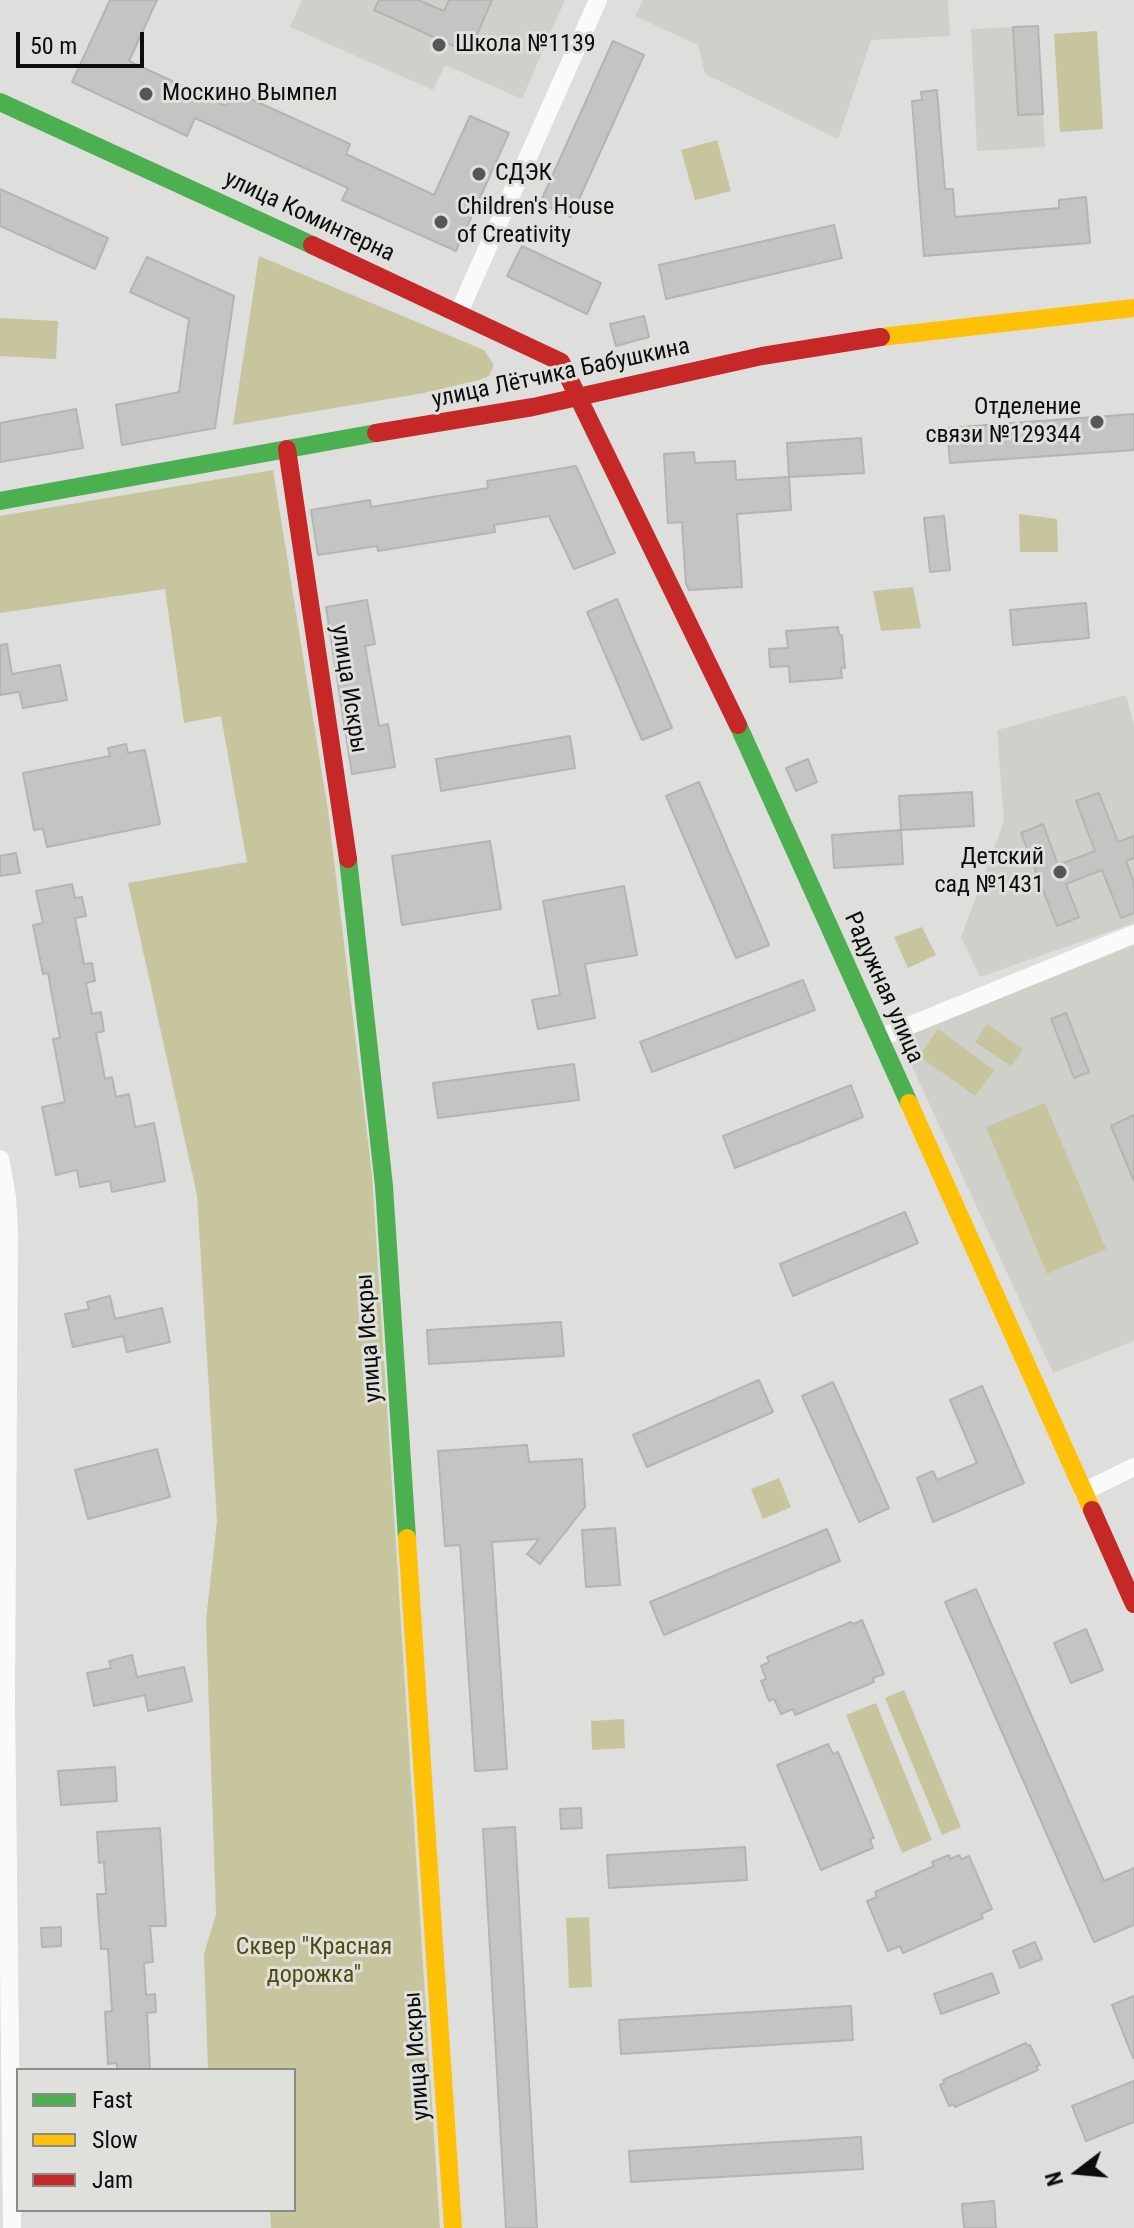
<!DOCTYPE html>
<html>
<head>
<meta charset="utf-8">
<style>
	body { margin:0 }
	#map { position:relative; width:1134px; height:2228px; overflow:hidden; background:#dededc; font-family:"Roboto Condensed",sans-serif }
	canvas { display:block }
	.legend { position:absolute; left:16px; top:2068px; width:280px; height:144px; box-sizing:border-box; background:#dfdfdb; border:2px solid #8b8b88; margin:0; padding:10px 14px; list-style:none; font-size:24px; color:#0d0d0c }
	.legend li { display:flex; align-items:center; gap:16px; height:40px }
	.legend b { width:40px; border:2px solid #8b8b88 }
	.north { position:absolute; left:1038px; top:2132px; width:80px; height:80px; -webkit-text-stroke:6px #dfdfdb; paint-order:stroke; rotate:254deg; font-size:22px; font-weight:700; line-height:32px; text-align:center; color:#0d0d0c }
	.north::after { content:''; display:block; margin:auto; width:28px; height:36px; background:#0d0d0c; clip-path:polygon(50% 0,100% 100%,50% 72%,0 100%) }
	.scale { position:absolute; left:16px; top:32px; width:128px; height:36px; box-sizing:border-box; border:4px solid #0d0d0c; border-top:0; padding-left:10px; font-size:24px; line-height:28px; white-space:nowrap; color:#0d0d0c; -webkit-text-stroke:6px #dfdfdb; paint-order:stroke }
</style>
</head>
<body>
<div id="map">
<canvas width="1134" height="2228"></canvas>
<ul class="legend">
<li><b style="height:10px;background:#4caf50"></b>Fast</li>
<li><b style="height:10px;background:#ffc107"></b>Slow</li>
<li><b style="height:10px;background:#c62828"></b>Jam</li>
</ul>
<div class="north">N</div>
<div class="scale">50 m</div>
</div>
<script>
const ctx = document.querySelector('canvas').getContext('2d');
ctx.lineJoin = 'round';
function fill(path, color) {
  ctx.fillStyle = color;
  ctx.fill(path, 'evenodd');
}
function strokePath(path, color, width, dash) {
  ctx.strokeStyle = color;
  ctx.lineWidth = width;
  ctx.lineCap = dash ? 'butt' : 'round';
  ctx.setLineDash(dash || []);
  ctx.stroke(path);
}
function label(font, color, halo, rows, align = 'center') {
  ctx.font = font + ' "Roboto Condensed",sans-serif';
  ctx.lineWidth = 6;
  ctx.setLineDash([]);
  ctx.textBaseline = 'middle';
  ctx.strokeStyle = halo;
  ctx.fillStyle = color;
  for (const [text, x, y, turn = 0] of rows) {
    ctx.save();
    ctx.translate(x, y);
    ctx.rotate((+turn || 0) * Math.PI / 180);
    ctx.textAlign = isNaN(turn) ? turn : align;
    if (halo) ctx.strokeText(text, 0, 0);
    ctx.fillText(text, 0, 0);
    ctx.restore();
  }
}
const built = new Path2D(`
	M302 0H565L522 99 445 65 433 90 290 27Z
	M643 0H948L950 36 871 40 838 139 705 74 698 45 635 16Z
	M1038 26 1045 147 977 151 971 29Z
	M1126 695 1134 725V923L980 977 961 937 1004 821 997 730Z
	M1134 945V1341L1053 1373 899 1038Z`);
const green = new Path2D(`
	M1097 31 1103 129 1060 132 1054 34Z
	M717 140 731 191 695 200 681 150Z
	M259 256 484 350 494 365 489 376 479 380 424 393 233 425Z
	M0 318 58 321 56 359 0 356Z
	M273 470 328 811 372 1175 440 2228H271L270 2210H294V2070H208L204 1954 216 1914 206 1620 217 1521 197 1195 128 883 247 862 221 716 184 723 165 589 0 613V516Z
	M1019 514 1057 519 1058 552H1020Z
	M913 587 921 628 881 631 873 591Z
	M922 927 936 955 908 968 894 937Z
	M987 1024 1023 1049 1011 1066 975 1042Z
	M938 1029 994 1070 975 1096 919 1056Z
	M1045 1103 1106 1249 1047 1274 986 1127Z
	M779 1478 791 1507 763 1519 751 1489Z
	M904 1690 961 1827 942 1835 885 1698Z
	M876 1703 932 1840 902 1853 846 1715Z
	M624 1719 625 1748 592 1750 591 1721Z
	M589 1917 592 1987 569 1988 566 1918Z`);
const building = new Path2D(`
	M110 0H157L129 61 226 106 233 91 350 144 346 154 434 195 470 116 509 133 456 251 342 200 348 188 195 118 187 136 72 82Z
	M379 0H418L444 11 449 0H492L469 53 374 10Z
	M1038 26 1043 114 1018 115 1013 27Z
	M613 41 644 55 571 217 540 203Z
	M937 90 945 189H953L955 217 1059 208V200L1086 197 1090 243 924 256 912 101 922 100 921 92Z
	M0 189 108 238 95 269 0 226Z
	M834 225 842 258 666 299 659 265Z
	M522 246 601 283 587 314 507 276Z
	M147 257 234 296 215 428 122 445 116 405 179 392 189 319 130 292Z
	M644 316 649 337 616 346 610 324Z
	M76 409 83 448 0 462V423Z
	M1134 414V450L950 463 947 428Z
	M861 438 864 473 789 477 787 443Z
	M694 452 695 463 735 461 736 480 789 477 791 510 737 514 742 587 689 590 686 584 682 522 668 523 664 454Z
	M576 466 615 553 574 569 549 516 494 525 495 532 378 551 377 546 318 555 311 510 370 500 371 507 488 488 487 481Z
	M944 516 950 570 930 572 924 518Z
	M617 599 672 728 642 740 587 612Z
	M367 600 375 644 365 646 379 726 388 724 395 767 352 774 326 607Z
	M1086 603 1089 638 1013 645 1010 610Z
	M838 627 839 635H842L845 668H841L842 678 790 682 789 666 770 667 769 649 788 648 786 631Z
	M7 644 12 674 60 665 67 700 23 708 19 692 0 695V645Z
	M570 736 575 768 441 791 436 759Z
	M126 744 128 753 145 750 160 824 47 847 43 829 34 830 23 773 110 756 108 748Z
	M808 759 817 782 796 791 786 768Z
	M699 782 769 945 736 958 666 796Z
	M972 792 974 826 901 830 899 796Z
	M1099 793 1118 842 1134 836V858L1126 861 1134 883V913L1121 918 1102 870 1066 884 1079 917 1057 926 1021 833 1043 824 1058 865 1095 851 1076 801Z
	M901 830 903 864 834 868 832 835Z
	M490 841 501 909 402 925 392 856Z
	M16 853 20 873 0 876V856Z
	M72 884 75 898 82 897 86 916 75 918 84 964 92 963 95 981 86 983 92 1014 101 1012 104 1031 96 1033 105 1079 112 1077 116 1097 129 1094 135 1127 154 1123 165 1181 112 1192 110 1181 80 1187 77 1170 56 1175 42 1107 65 1102 53 1039 60 1038 48 973 43 974 33 925 43 923 36 891Z
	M624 886 637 955 585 964 595 1018 538 1029 532 1000 560 995 543 901Z
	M803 980 815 1010 652 1072 640 1042Z
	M1066 1013 1089 1072 1074 1078 1051 1019Z
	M574 1064 579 1100 438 1118 433 1083Z
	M851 1085 863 1117 735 1168 723 1136Z
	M1134 1115V1181L1111 1126Z
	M905 1212 918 1243 793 1296 780 1264Z
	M110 1296 115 1319 162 1308 170 1342 127 1352 123 1336 73 1347 65 1314 89 1309 87 1302Z
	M561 1322 564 1356 429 1364 427 1330Z
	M759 1380 773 1412 647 1467 633 1435Z
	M833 1382 889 1508 859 1522 802 1396Z
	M982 1386 1024 1483 933 1522 917 1478 933 1471 937 1480 977 1463 950 1400Z
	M527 1445 529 1462 582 1459 585 1507 540 1564 527 1554 539 1539 492 1542 507 1769 475 1771 460 1545 445 1546 438 1451Z
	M157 1449 170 1497 88 1519 75 1470Z
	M615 1528 620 1585 586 1587 582 1530Z
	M827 1529 840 1561 664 1635 650 1602Z
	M976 1589 1104 1881 1134 1868V1925L1094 1942 945 1602Z
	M862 1620 884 1674 873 1678 874 1682 795 1715 793 1709 781 1714 774 1699 769 1701 761 1681 766 1679 761 1666 769 1662 767 1657 851 1622 854 1624Z
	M1086 1629 1103 1670 1071 1683 1054 1643Z
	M132 1655 137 1677 184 1667 192 1701 148 1711 145 1695 94 1706 87 1673 111 1668 109 1661Z
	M828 1744 833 1754 838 1752 874 1838 870 1839 873 1848 821 1870 777 1765Z
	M115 1767 117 1801 61 1805 58 1771Z
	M581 1808 582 1828 561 1829 560 1809Z
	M515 1827 516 1846 537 2228H506L483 1829Z
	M160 1828 166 1926H150L153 1962 144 1963 146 1995 155 1994 156 2012 147 2013 150 2070H117V2063L108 2064 105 2012 112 2011 108 1949H101L97 1894H106L104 1862 99 1863 97 1832Z
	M745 1847 747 1880 609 1888 607 1855Z
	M949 1855 950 1859 959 1855 961 1859 969 1856 992 1909 981 1914 983 1918 903 1953 900 1946 888 1951 867 1901 877 1897 875 1892 934 1866 932 1862Z
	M61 1927V1946L42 1947 41 1928Z
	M1035 1942 1042 1959 1020 1968 1013 1951Z
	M992 1973 999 1993 941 2014 934 1994Z
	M1134 1996V2058H1133L1112 2005Z
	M851 2006 853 2040 621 2054 619 2020Z
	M1026 2043 1027 2046 1030 2045 1040 2065 1036 2066 1038 2070 955 2107 953 2104 949 2106 940 2085 944 2083 943 2080Z
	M1134 2081V2122L1086 2141 1072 2106Z
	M861 2137 863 2169 631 2182 629 2151Z
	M994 2201 996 2228H964L962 2204Z`);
const street = new Path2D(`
	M459 312 598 0
	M879 1038 1134 934
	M0 1159 7 1197 9 1232 6 1700 12 2228
	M1083 1492 1134 1467`);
const fast = new Path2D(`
	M0 102 312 245
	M0 501 376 433
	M738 725 909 1103
	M348 859 384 1186 407 1538`);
const slow = new Path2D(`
	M881 337 1134 308
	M909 1103 1092 1510
	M407 1538 453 2228`);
const jam = new Path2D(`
	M312 245 561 362 738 725
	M376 433 533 407 762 356 881 337
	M287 449 348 859
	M1092 1510 1134 1604`);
const markers = [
	[439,45,8,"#565655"],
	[146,94,8,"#565655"],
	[479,174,8,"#565655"],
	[441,222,8,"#565655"],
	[1097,422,8,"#565655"],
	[1060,872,8,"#565655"]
];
const poiNames = [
	["Школа №1139",455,45],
	["Москино Вымпел",162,94],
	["СДЭК",495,174],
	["Children's House",457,208],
	["of Creativity",457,236],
	["Отделение",1081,408,"right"],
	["связи №129344",1081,436,"right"],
	["Детский",1044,858,"right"],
	["сад №1431",1044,886,"right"]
];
const streetNames = [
	["улица Коминтерна",309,217,25],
	["улица Лётчика Бабушкина",561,374,-12],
	["улица Искры",348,689,81],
	["Радужная улица",883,988,66],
	["улица Искры",370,1338,-94],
	["улица Искры",418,2056,-94]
];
const parkNames = [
	["Сквер \"Красная",314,1948],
	["дорожка\"",314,1976]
];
fill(built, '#d0d0ca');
fill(green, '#c7c59e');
fill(building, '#c4c4c2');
strokePath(building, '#b4b4b2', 2);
strokePath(street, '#fafafa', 18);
strokePath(fast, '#4caf50', 18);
strokePath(slow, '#ffc107', 18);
strokePath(jam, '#c62828', 18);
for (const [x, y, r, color] of markers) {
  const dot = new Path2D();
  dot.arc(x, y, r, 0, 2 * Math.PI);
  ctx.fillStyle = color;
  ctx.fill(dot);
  strokePath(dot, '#dfdfdb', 3);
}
label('24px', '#0d0d0c', '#dfdfdb', poiNames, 'left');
label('24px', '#0d0d0c', '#dfdfdb', streetNames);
label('24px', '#4f4c0a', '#dfdfdb', parkNames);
</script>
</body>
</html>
